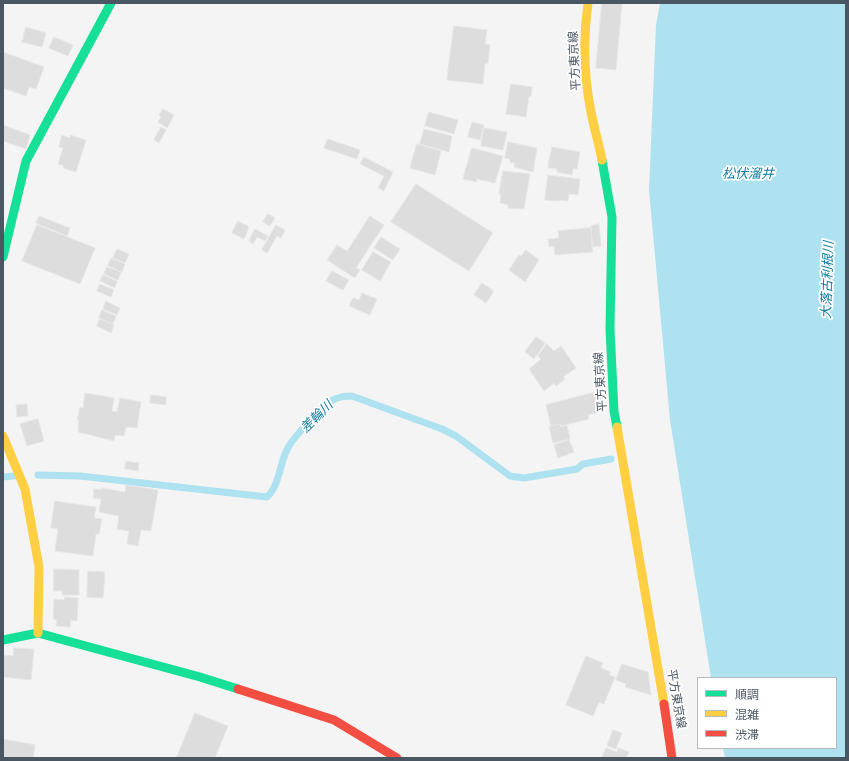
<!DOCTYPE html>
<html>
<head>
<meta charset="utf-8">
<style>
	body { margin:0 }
	#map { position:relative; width:849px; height:761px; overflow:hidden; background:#f4f4f4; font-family:"Fira Sans","Noto Sans JP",sans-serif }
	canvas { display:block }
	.frame { position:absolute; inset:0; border:4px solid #4a5661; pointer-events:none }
	.legend { position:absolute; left:697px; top:677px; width:140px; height:72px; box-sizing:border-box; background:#fff; border:1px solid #b7bbc0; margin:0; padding:5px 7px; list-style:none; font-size:12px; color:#4a5661 }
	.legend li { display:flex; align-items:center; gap:8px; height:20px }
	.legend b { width:20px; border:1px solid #b7bbc0 }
</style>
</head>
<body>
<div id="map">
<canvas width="849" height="761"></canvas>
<div class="frame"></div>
<ul class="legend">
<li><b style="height:5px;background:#16e098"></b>順調</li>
<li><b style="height:5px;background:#ffcf43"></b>混雑</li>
<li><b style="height:5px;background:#f24e42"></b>渋滞</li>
</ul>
</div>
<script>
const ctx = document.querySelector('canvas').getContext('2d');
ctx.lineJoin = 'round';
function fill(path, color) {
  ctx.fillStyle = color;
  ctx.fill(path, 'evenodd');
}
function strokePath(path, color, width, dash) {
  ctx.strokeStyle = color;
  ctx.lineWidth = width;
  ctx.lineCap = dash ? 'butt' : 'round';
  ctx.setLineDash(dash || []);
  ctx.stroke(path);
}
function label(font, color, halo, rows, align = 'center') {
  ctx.font = font + ' "Fira Sans","Noto Sans JP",sans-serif';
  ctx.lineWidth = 3.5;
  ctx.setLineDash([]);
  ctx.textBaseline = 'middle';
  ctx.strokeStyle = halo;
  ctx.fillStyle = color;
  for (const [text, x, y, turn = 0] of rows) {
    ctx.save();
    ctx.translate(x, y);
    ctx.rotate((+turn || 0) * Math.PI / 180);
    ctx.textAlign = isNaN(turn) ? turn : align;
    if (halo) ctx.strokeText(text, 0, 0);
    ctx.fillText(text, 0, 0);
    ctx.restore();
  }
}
const water = new Path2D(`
	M660 3H846V758H725L723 748H836V678H711L670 420 649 190 656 25Z`);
const stream = new Path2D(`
	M38 475 80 476 267 497C281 484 279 461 289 446 295 436 321 407 331 401 337 397 344 396 352 396L442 429 456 436 510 476 524 478 577 469 583 464 611 459
	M3 477 14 476`);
const building = new Path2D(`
	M602 3H622L616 70 596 68Z
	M454 26 487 30 485 44 490 45 488 63H485L483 84 447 80Z
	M26 27 46 33 42 47 22 42Z
	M54 37 73 45 68 56 49 48Z
	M3 52 44 67 36 89 29 87 26 96 3 88Z
	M511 84 532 87 531 97H529L526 117 506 114Z
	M163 109 174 115 167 128 158 122 161 117 159 115Z
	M429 112 458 120 454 134 425 126Z
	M472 122 484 125 480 140 468 137Z
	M3 125 30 135 26 149 3 141Z
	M161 127 166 130 159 143 154 140Z
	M484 128 507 132 503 150 481 146Z
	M424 129 452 136 449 152 420 144Z
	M62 135 70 138V135L86 140 76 172 63 168 64 166 58 164 63 148 59 147Z
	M328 139 360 150 357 159 324 148Z
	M508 142 537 148 533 172 514 167 515 163 510 162V159L505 158Z
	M417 144 441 151 435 175 410 168Z
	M552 147 580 152 577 169H573L572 175 557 172V169L548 168Z
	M472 148 503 156 495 183 477 179 476 182 463 179Z
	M364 157 393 172 384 191 378 188 384 176 360 164Z
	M503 171 530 174 524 209 508 208V205L500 203 501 194H499Z
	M548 175 580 179 578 195 569 194 568 201 560 200 559 201 545 200Z
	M416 184 493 233 469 271 391 222Z
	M268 214 275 218 270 226 263 222Z
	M39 216 70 228 67 236 36 223Z
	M370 216 384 225 356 268 360 270 355 278 327 260 337 245 347 251Z
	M238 221 249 227 244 239 232 233Z
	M599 224 601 246 592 247 591 226Z
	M37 225 95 248 80 284 22 261Z
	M276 225 285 230 281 238 277 236 267 253 262 250Z
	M591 228 593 252 555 255 554 246 549 247 548 239 559 238 558 231Z
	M255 229 268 236 265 241 257 237 253 244 249 241Z
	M381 237 400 249 393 260 374 248Z
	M117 249 129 254 125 263 113 258Z
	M526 250 539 260 525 282 509 270 519 255 521 256Z
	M373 252 391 262 380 281 362 270Z
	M111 258 125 264 122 272 108 266Z
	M107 267 121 272 118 280 104 274Z
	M332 271 349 280 343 290 326 281Z
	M103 275 117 281 115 288 100 281Z
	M482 283 494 291 486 303 474 295Z
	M100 284 114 290 111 297 97 291Z
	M362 293 377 299 370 315 349 306 353 298 359 300Z
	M106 301 120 308 117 315 103 309Z
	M102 310 116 316 113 324 99 318Z
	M100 319 114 325 111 333 97 326Z
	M536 337 545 343 534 359 525 352Z
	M547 344 554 351 561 346 576 368 563 377 565 379 556 386 554 383 544 391 529 369 541 359 538 356Z
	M600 391 603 402 596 404 599 412 588 415 589 419 561 426 560 424 551 426 546 405Z
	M85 393 114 398 112 411 117 412 120 398 141 402 137 428 126 427 124 436 115 435 114 441 78 432 79 420H77L80 407 83 408Z
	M151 395 166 397V405L150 403Z
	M27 404 28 416 17 417 16 405Z
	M38 419 44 441 27 446 20 424Z
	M560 424V427L567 425 570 439 553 443 549 427Z
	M569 440 574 452 558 458 554 445Z
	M126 461 139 463 138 471 125 469Z
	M126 485 158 490 151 531 141 530 138 546 127 544 129 531 117 529 119 516 99 512 101 499 93 498 94 489 101 490V488L125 492Z
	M55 501 96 507 94 518 102 519 99 534H96L93 556 55 551 58 529 51 528Z
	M54 569 79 570V595H62V591H54Z
	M88 571 105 572 103 598 87 597Z
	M65 597 78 598 77 621 71 620 70 627 56 626 57 620 53 619 54 599 64 600Z
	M14 648 34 649 31 680 3 677V655L13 656Z
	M586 656 603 663 601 668 611 672 609 675 615 677 604 704 599 702 593 716 566 705Z
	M622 664 648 672 651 695 625 687 626 684 616 680Z
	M195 713 228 726 215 758H180L177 757Z
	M613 730 622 733 616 749 607 746Z
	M3 739 35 745 33 758H3Z
	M606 748 617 752 618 748 629 752 626 758H602Z`);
const fast = new Path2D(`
	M602 160 612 217 610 329 614 411 617 427
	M3 257 26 161 111 3
	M3 640 38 633 200 677 238 689`);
const slow = new Path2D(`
	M588 3C583 38 584 77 591 112 594 128 599 144 602 160
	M617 427 664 704
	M3 436 25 489 39 567 38 633`);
const jam = new Path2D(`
	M238 689 334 720 397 758
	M664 704 672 758`);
const streetNames = [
	["平方東京線",575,61,-93],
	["平方東京線",601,382,-94],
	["平方東京線",676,699,80]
];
const waterNames = [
	["松伏溜井",748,174],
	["大落古利根川",828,280,-88],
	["差輪川",317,417,-45]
];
fill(water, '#aee2f0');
strokePath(stream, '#aee2f0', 7);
fill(building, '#ddddde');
strokePath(building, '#e5e6e7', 1);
strokePath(fast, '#16e098', 9);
strokePath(slow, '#ffcf43', 9);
strokePath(jam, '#f24e42', 9);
label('12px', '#4a5661', '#fff', streetNames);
label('italic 13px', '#0c7c9b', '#fff', waterNames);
</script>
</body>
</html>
